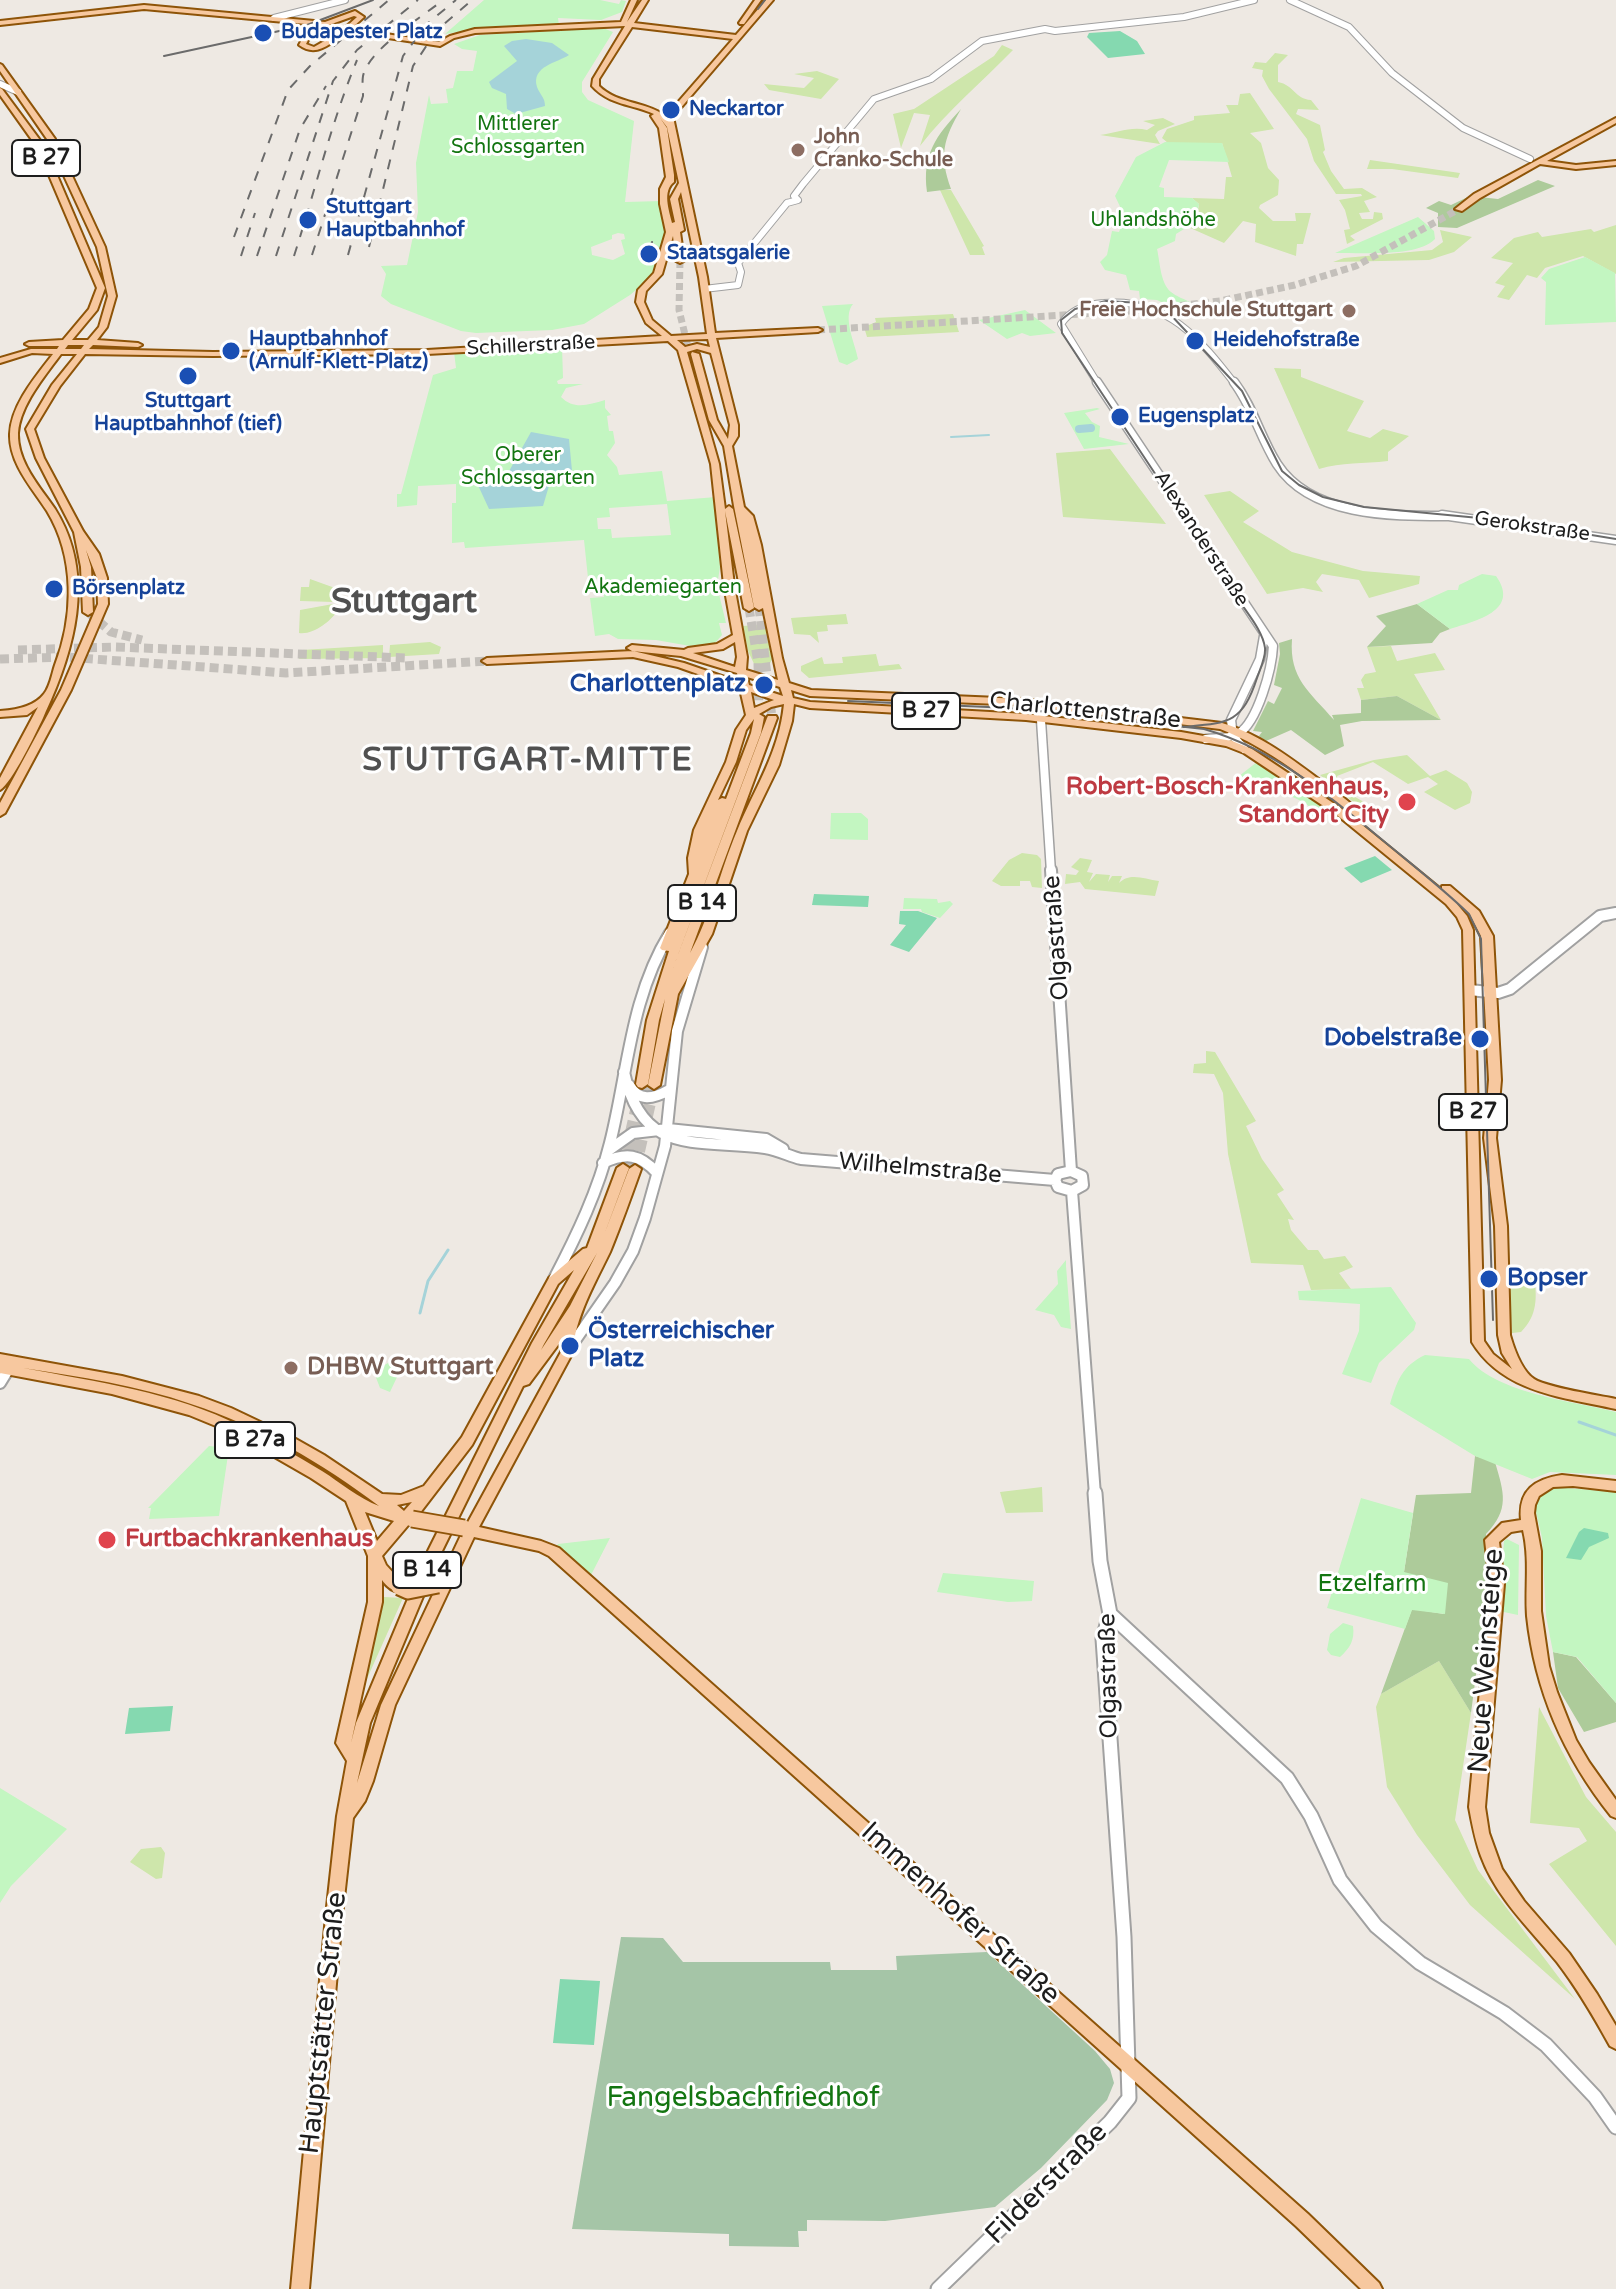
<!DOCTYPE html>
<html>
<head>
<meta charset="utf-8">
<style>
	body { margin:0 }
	canvas { display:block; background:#eee9e3 }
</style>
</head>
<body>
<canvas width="1616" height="2289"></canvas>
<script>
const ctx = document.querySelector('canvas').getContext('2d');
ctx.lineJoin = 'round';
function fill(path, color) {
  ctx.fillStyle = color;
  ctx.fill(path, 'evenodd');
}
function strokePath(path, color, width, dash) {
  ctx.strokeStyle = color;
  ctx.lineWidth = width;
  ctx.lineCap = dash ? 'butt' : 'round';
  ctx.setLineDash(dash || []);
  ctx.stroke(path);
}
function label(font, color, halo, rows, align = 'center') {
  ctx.font = font + ' "Varela Round",sans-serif';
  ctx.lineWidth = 6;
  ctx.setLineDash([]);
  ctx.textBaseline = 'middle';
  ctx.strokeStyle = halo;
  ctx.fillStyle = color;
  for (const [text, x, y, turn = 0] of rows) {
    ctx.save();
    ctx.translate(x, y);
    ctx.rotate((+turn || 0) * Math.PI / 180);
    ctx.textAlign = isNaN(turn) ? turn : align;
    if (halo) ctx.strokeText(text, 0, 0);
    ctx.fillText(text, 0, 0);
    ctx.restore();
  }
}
const grass = new Path2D(`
	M1002 45 1013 50C982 82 948 110 920 146L930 115 914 113 901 148 893 114 914 109 994 56Z
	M1275 53 1288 55 1278 65V82C1294 85 1295 99 1311 100L1319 110 1298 109 1296 114 1320 125 1325 150 1323 152 1331 171 1344 189 1362 188 1377 197 1364 201 1370 212 1359 213 1362 219H1373L1374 212 1382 213 1383 219 1350 236 1355 240 1347 244 1344 230 1350 229 1345 210 1339 200 1362 196 1361 194H1336L1314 161 1307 139 1269 89 1262 76 1263 70 1252 68 1255 62 1266 63Z
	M817 71 839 79 821 99 769 90 764 84 804 88 814 78 794 74Z
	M1250 93 1274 129 1250 133 1261 143 1268 168 1279 180 1278 195 1260 205 1259 208 1273 221H1296L1295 213H1311L1303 244H1297L1296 256 1255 242 1256 224 1243 221 1224 243 1188 227 1197 216 1199 204 1192 198 1224 199 1226 177H1232L1222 143H1168L1162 138 1167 129 1194 120V116L1230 113 1226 105H1238L1240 94Z
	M1163 118 1175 124 1158 131 1155 135 1160 144 1100 135C1117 133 1131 126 1147 130L1155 125 1143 121Z
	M1370 160 1460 173 1458 178 1392 169H1367Z
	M940 190H951L984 246 982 247 985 255H970Z
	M1616 225V274L1583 256 1545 268 1537 278 1527 275 1509 300 1497 297 1505 286 1495 283 1513 263 1491 258 1514 238 1538 232 1542 237 1591 229 1594 232Z
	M1440 230 1472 237 1454 252 1429 260 1333 262 1344 258 1432 250 1443 242Z
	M953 314 959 332 867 337 864 327 876 322 875 318Z
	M1274 368 1301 369V377L1364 401 1347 431 1370 438 1383 429 1409 436 1388 452V461C1363 464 1342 462 1319 469Z
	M1110 449 1166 524 1063 517 1056 453Z
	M1230 491 1259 511 1243 522 1292 552 1363 571 1420 576 1419 584 1369 598 1359 580 1322 574 1316 582 1323 592 1303 588 1267 594 1204 495Z
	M310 579 335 588 334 591 338 594 334 602 300 601 301 587H309Z
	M333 604 337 612C330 621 314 635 299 633L300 610Z
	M846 614 848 624 827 625 828 631 817 632 819 643 810 635 794 634 791 618Z
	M770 624 775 654 768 667 756 668 748 651 743 626Z
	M430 642 441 647 439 654 389 657 390 645Z
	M383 645V658L299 659 302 650Z
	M1391 646 1397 661 1435 653 1445 670 1414 674 1441 720 1397 696 1361 700 1357 688H1364L1361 680 1365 674 1376 672 1367 647Z
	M876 654 879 666 899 664 902 669 809 678 801 671V666L822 657 824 664 843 663 842 657Z
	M1407 755 1430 776 1446 770 1467 783 1472 792 1470 803 1455 810 1424 792 1438 784 1428 777 1408 784 1373 762 1337 776 1341 789 1364 802 1357 805 1320 775 1374 760Z
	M1022 853 1037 855 1041 859 1042 888 1032 887 1030 881H1020V886H1001L992 881 1009 860Z
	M1080 858 1092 860 1087 872 1093 873 1089 882 1096 874 1110 875 1108 882 1112 876H1122L1119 883C1130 872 1144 879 1159 881L1155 896 1085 889 1080 882 1065 884 1066 874 1076 875 1079 871 1071 867Z
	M1206 1051 1215 1052 1256 1121 1246 1126 1262 1159 1284 1190 1277 1194 1294 1220 1288 1219 1291 1230 1308 1250H1318L1324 1259 1345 1256 1353 1267 1339 1273 1351 1289 1311 1290 1303 1265 1251 1263 1228 1154 1223 1093 1214 1074 1193 1073 1194 1064 1206 1063Z
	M1508 1271 1534 1274C1537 1297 1538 1315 1521 1332L1512 1333Z
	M1042 1487 1043 1512 1006 1513 1000 1492Z
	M384 1597 403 1598 362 1690 379 1606Z
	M1439 1661 1471 1713 1455 1820 1478 1870 1575 1999 1470 1905 1417 1835 1387 1787 1376 1707 1381 1694Z
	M1539 1707 1586 1797 1616 1832V1946L1549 1864 1587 1841 1579 1828 1530 1823Z
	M161 1847 165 1853 162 1878 156 1879 130 1862 141 1849Z`);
const forest = new Path2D(`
	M961 109C943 140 939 155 951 189L927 192C922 154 936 136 961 109Z
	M1538 180 1555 186 1457 228 1438 227V213L1426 208 1439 201 1451 205 1470 196 1498 199Z
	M1417 604 1450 629 1440 633 1432 643 1367 647 1386 626 1376 616Z
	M1292 639C1289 679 1310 692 1334 720L1332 715 1361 713V700L1397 696 1441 720 1362 721 1340 725 1344 746 1325 755 1291 730 1266 741 1259 736 1262 732 1253 731 1268 701 1274 704 1282 688 1274 685 1280 654 1279 643Z
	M1475 1456 1495 1462C1504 1493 1510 1509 1486 1534V1598L1471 1713 1439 1661 1381 1694 1412 1609 1444 1614 1404 1572 1416 1495 1471 1493Z
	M1553 1652 1576 1657 1616 1703V1722L1584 1732 1558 1688Z`);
const cemetery = new Path2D(`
	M621 1937 663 1938 683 1962H830L831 1970H897L896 1956 987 1952 1095 2051 1110 2069 1114 2083 1107 2100 1041 2168 995 2207 885 2221 807 2220V2231H798L799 2247 729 2246V2234L572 2229Z`);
const park = new Path2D(`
	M484 0H600L619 4 621 0 626 1 622 12 601 20 558 18 559 25 488 27 445 34Z
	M603 28 613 32 582 82V92L588 100 634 121 625 202 662 201 667 232 655 274 630 295 584 324 552 330 476 333 461 331 391 304 381 296 386 274 381 266 407 265 418 212 416 163 429 95 431 104 448 103 446 89 453 88 457 71H473L477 51 462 49 454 44 480 35ZM618 233 624 234 625 239 621 240 625 254 613 260 592 255 591 247 612 239V235Z
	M1165 142 1222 143 1229 162 1169 160 1159 187 1164 188V197L1192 198 1199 204C1196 220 1190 226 1176 234L1175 241 1157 249C1160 261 1160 283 1171 292 1182 301 1195 299 1200 316L1187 315 1157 300 1140 299 1139 291 1130 290 1126 275 1105 270 1100 262 1107 255 1112 231 1119 232 1125 217 1115 196 1136 157Z
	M1418 217 1434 231 1435 239C1416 258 1361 252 1335 253Z
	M1585 257 1615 273 1616 322 1545 325 1546 282 1541 278 1549 269Z
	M853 304C842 317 855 343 858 359L847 365 839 362 822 306Z
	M1025 310 1056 333 1030 336 1022 333 1007 339 979 320Z
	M562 346 563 378 557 381 558 384H583L566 388 561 397C574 410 588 405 605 400V408L611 415 607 416 609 431H613L615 443 607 455 617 467 619 475 662 471 667 501 716 497 720 567 717 586 726 623H719L722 635 715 643 690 646 656 640 618 639 609 634 595 636 590 598 604 597 602 579 588 578 584 540 465 548 464 542 452 543V503H456V484L418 486 417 505 397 507V494H401L433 375 456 368 454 352ZM667 504 671 535 612 538 611 529H598L597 518 610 517 609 508Z
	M1097 408 1100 409 1085 413 1092 422 1100 426 1099 437 1129 444 1084 449 1064 413Z
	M1482 574 1496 576C1521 611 1475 621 1450 629L1417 604 1448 590H1458L1459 585Z
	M1257 762 1329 809 1316 815C1308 795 1255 786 1234 780Z
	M831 813H861L868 819V840L830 839Z
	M904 898 937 899 938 903 950 901 953 904 940 918 922 912 921 909H903Z
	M1066 1260V1266L1071 1329 1061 1327 1054 1315 1035 1310 1058 1284 1057 1271Z
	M1391 1287 1416 1323 1414 1330 1379 1363 1371 1383 1342 1374 1359 1331 1360 1304 1299 1300 1298 1291Z
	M1425 1355 1469 1359C1498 1394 1573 1401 1616 1412V1475L1550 1472 1532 1479 1475 1456 1390 1404C1397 1381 1402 1366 1425 1355Z
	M399 1356 406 1358 390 1392 380 1388 375 1375 380 1368Z
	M209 1446 229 1448 219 1516 149 1519 151 1508H148Z
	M1554 1487 1616 1492V1703L1577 1657 1553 1652 1546 1616 1542 1538 1534 1503 1540 1494Z
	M1361 1498 1413 1513 1404 1572 1448 1583 1445 1614 1412 1610 1405 1629 1327 1608Z
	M610 1538 591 1575 557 1546 558 1544Z
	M1507 1539 1519 1545 1518 1615 1499 1611 1504 1541Z
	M943 1573 1034 1581 1032 1601 1008 1602 937 1592Z
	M1343 1623 1353 1626C1355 1640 1350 1648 1340 1657L1331 1655 1327 1650 1330 1634Z
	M0 1788 67 1829 11 1886 0 1903Z`);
const pitch = new Path2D(`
	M1120 31 1137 41 1145 54 1108 58 1087 37 1089 33Z
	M1375 856 1392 870 1361 883 1344 868Z
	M814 894 869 896 868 907 812 905Z
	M900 911H918L937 918 909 952 890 945 906 925 899 924Z
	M1584 1528 1608 1533 1609 1538 1589 1547 1581 1560 1566 1558 1579 1532Z
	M173 1706 170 1731 125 1734 129 1708Z
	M560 1979 600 1981 594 2045 553 2043Z`);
const water = new Path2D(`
	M526 39 552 43 569 55C557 63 531 66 537 87 540 95 545 97 545 106L516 114 507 109 506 94 492 88 489 82 517 61 504 46 512 41Z
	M531 432 569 439 572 471 551 479 543 506 489 509 477 483 508 473Z`);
const streamFar1 = new Path2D(`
	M951 437 989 435`);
const stream = new Path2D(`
	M420 1313 428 1281 448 1250
	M1579 1422 1616 1435`);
const canal = new Path2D(`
	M1079 429 1091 428`);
const majorTunnelFar2 = new Path2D(`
	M680 261 679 310 690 355
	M818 330 1130 311 1220 301 1295 285 1356 266 1459 209`);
const majorTunnelFar1 = new Path2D(`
	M759 607 772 718
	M749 608 758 663 759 717
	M88 612 111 632 142 640
	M18 650 115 647 407 658
	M0 659 65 657 286 673 487 661`);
const majorTunnel = new Path2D(`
	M623 1168 642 1084
	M635 1169 654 1085`);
const minorFar3 = new Path2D(`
	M1290 0 1349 27 1392 73 1463 128 1530 159
	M274 18 345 0
	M0 84 18 92
	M787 203 798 200 794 196 803 184 874 99 931 79 982 41 1045 29 1055 31 1184 17 1254 0
	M704 289 738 285 741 272 738 263 787 203
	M1098 384 1061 324C1071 309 1087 304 1104 303 1166 297 1200 339 1235 384`);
const minorFar2 = new Path2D(`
	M1097 382 1273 646C1272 668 1258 722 1238 734 1229 739 1216 738 1206 739
	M1234 382C1253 407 1260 437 1277 464 1311 517 1393 516 1448 516
	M1442 515 1616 540
	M1040 705 1051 872
	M1244 749 1233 736 1231 720 1260 659 1264 636`);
const minorFar1 = new Path2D(`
	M1051 870 1071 1171
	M1470 990 1498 993 1510 989 1600 916 1616 913
	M624 1072C642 1157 697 1139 765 1148 778 1150 789 1156 801 1159L1055 1180
	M629 1085C639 1102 653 1099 669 1090
	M609 1150 633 1133 668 1129 766 1139 783 1149
	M603 1163C626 1152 640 1154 657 1173
	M1071 1171 1082 1176 1083 1185 1072 1191 1058 1187 1055 1180 1058 1174Z
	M1072 1191 1095 1495
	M554 1279C577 1235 598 1191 610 1143 628 1072 630 998 670 933
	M567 1352 615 1283 633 1251 645 1218 665 1146 677 1031 702 947
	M0 1360 8 1370 0 1383`);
const minor = new Path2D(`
	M1110 1614 1287 1778 1311 1816 1340 1880 1376 1926 1420 1963 1504 2013 1546 2045 1595 2097 1616 2127
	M938 2289 1110 2122 1129 2098 1124 1937 1103 1639 1110 1614 1100 1561 1095 1493`);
const major = new Path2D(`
	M631 0H637L627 22 642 0H648L634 23 736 35 766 0H773L673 117 707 277 715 333 818 328 822 330 818 332 716 338 738 425V436L732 446 744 507 753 516 761 545 782 658 789 683 811 690 1022 699 1222 723C1260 734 1293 760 1324 783 1337 793 1352 803 1363 815L1362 817H1354C1313 784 1270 748 1220 729L1022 705 810 696 791 690 793 698 810 702 1026 714 1181 732 1232 741 1252 749 1345 811 1442 890V886H1450L1479 911 1493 936 1501 1080 1496 1138 1507 1226 1510 1335C1514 1349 1522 1371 1534 1379 1548 1388 1598 1395 1616 1399V1409C1563 1397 1503 1393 1472 1342L1463 930 1457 917 1446 904 1337 815 1244 753 1226 746 1181 738 1026 720 810 708 794 704 792 721 779 765 747 831 712 934 678 994 660 1085 654 1089 648 1085 665 999 659 1020 648 1084 642 1088 638 1087 636 1084 647 1020 669 951 662 950 660 948 689 874 688 858 694 830 726 762 736 730 746 715 740 689 678 667 633 657 487 664 482 661 487 658 633 651 684 663 739 682 737 673 681 656 632 651 627 648 632 645 684 650 688 648 717 644 733 635 724 585 711 464 678 350 668 341 427 354 213 356 85 354 60 386 34 429 44 458 83 531 99 554 107 578 108 604 71 690 5 813 0 816V803L61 690 98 604 97 578 86 550 91 567 93 612 88 615 83 612 81 567 74 532 36 458 26 429 52 385 77 354H61C45 376 20 405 18 433 17 462 40 487 55 509 97 576 74 652 43 718 36 733 12 783 0 790V778L38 707 27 715 0 717V711C15 710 34 707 44 694 50 687 52 674 55 665 74 616 75 557 47 511 32 488 9 463 10 434 11 405 36 376 53 354L32 353 0 363V358L31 349H57L59 346H29L25 344 29 342 63 340 89 309 97 288 37 147 0 95V88L2 89 45 147 105 288 97 310 72 340H88L99 327 108 296 97 247 47 139 0 71V64L2 65 55 139 105 247 116 296 107 327 97 340 138 343 142 345 138 347 93 345 89 349 213 352 427 350 662 336 646 323 636 302 638 290 654 273 666 232 660 204V189L666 177 659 128 651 116 654 114C632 104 609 105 592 86L593 79 625 26 475 33 454 38 440 46 349 32C331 41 318 59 299 45L309 27 306 24 144 9 0 25V21L144 5 325 22 355 11 364 17 354 26 359 30 439 42 450 36 475 29 621 22ZM354 16 357 17 347 26V28L314 47 306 44 315 27 314 25 326 26ZM632 27 733 39 666 116C645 101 617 104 599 86V79ZM660 118 667 127 679 183 670 199 675 222 672 223C669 210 662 191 674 182V175L667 128ZM681 192 699 277 707 334 671 336 652 320 644 302 646 291 662 274 673 236 676 261 680 263 684 261 680 232 684 230 678 199ZM708 339 710 347 697 344 685 347 677 340ZM68 345H84L81 349H65ZM697 349 711 353 730 425 728 439 717 420 699 354 692 352 691 354 709 420 724 446 734 506 754 607 759 610 763 608 778 680 746 670 747 657 734 585 725 511 744 608 749 611 754 608 733 509 729 506 725 509 719 464 687 352ZM735 642 737 657 735 667 693 653 723 649ZM747 677 780 687 783 696 749 685ZM751 692 774 700 754 708ZM784 704C779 753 755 787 737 831 720 871 711 915 690 953L777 718 776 716H768L767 718 673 968 761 733 764 717 759 714 771 707ZM754 719 751 733 726 799 722 798 718 800 736 762 746 730ZM1456 903 1470 915 1481 936 1489 1080 1484 1138 1495 1226 1498 1335 1502 1353 1512 1369 1493 1354 1484 1341 1473 930 1467 916Z
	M755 0H761L744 24H740L739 23Z
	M1616 118V123L1547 161 1576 165 1616 161V165L1576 169 1540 164 1480 198 1462 211 1455 209 1474 194Z
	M623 1164 629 1168 604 1235 629 1169 635 1165 641 1169C631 1197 621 1225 610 1252 596 1281 574 1319 573 1352L479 1527 541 1541 559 1548 1308 2214 1379 2283 1382 2289H1361L1296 2226 549 1556 539 1551 474 1537 395 1705 373 1781 365 1801 353 1818 342 1916 309 2289H291L326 1916 337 1816 347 1761 336 1743 368 1602V1556L346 1501 311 1478 264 1451 228 1431 189 1415 112 1394 0 1373V1354L122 1376 199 1396 231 1408 294 1438 324 1455 382 1494 401 1495 424 1486 462 1437 549 1278 583 1249 587 1248 617 1168ZM597 1253 570 1306 541 1350 544 1344ZM574 1270 532 1343 428 1551 356 1723 351 1743 382 1602V1580C387 1587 395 1594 404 1591L406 1587 386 1565 382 1556 410 1523 413 1522 472 1445 558 1284ZM561 1341V1352L467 1524H459L457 1528 462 1533 381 1705 357 1783 370 1723 442 1551 523 1386 529 1384ZM23 1368C80 1377 137 1385 191 1404 259 1426 322 1463 379 1506 358 1498 341 1483 322 1471 296 1455 269 1440 241 1426 173 1392 98 1382 23 1368ZM412 1502 404 1511 397 1505ZM365 1512 394 1521 377 1541Z
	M1562 1475 1616 1481V1491L1573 1486 1553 1487 1539 1496 1535 1505 1534 1513 1541 1551V1611L1549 1666 1557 1692 1576 1740 1589 1762 1616 1800V1818L1611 1816C1564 1757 1535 1691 1527 1616 1525 1587 1530 1559 1523 1530L1511 1532 1499 1542 1504 1584 1485 1807 1489 1833 1502 1869 1524 1901 1569 1953 1597 1994 1616 2026V2049L1610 2046C1594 2017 1577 1988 1557 1962 1529 1928 1496 1897 1481 1856 1475 1840 1472 1823 1469 1807L1490 1584 1485 1540 1502 1523 1521 1520C1518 1490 1535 1479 1562 1475Z`);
const tram = new Path2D(`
	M758 9 765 0
	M164 56 307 25 373 0
	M646 260 652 242
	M848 701 1011 708 1204 729C1273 749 1326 793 1380 838 1410 863 1441 887 1469 914L1481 939 1493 1320
	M1183 727C1228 723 1242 724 1257 678 1260 669 1266 657 1265 648 1263 631 1247 613 1238 599L1062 333 1061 320 1075 309 1106 301 1142 303 1169 313 1242 391 1282 471 1299 485 1323 497 1364 507 1500 520 1616 539`);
const rail = new Path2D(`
	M234 237 288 90 310 66 389 0
	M369 247 413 66 437 30 472 0
	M312 255 363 96C363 90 362 82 363 76 369 49 422 17 443 0
	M348 255 403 56 428 23 456 0
	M241 256 255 213
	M257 256 300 129 326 86
	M276 256 333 81 357 50 418 0
	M294 256C315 191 331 123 357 60`);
const majorBridge = new Path2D(`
	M412 1519 464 1528
	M399 1587 408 1591 438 1585`);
const markers = [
	[263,33,10,"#1a4fb4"],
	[671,110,10,"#1a4fb4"],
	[798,150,8,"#8d6e63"],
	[308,220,10,"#1a4fb4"],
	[649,254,10,"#1a4fb4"],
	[1349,311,8,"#8d6e63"],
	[1195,341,10,"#1a4fb4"],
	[231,351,10,"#1a4fb4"],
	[188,376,10,"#1a4fb4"],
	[1120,417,10,"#1a4fb4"],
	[54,589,10,"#1a4fb4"],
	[764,685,10,"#1a4fb4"],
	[1407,802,10,"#e0444e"],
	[1480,1039,10,"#1a4fb4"],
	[1489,1279,10,"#1a4fb4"],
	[570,1346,10,"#1a4fb4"],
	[291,1368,8,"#8d6e63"],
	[107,1540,10,"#e0444e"]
];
const farTransitnames = [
	["Budapester Platz",281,33],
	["Neckartor",689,110],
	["Stuttgart",326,208],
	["Hauptbahnhof",326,231],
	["Staatsgalerie",667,254],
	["Hauptbahnhof",249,340],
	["(Arnulf-Klett-Platz)",249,363],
	["Heidehofstraße",1213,341],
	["Stuttgart",188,402,"center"],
	["Hauptbahnhof (tief)",188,425,"center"],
	["Eugensplatz",1138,417],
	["Börsenplatz",72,589]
];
const farParknames = [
	["Mittlerer",518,125],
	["Schlossgarten",518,148],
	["Uhlandshöhe",1153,221],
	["Oberer",528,456],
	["Schlossgarten",528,479],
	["Akademiegarten",663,588]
];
const farEducationnames = [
	["John",814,138],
	["Cranko-Schule",814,161],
	["Freie Hochschule Stuttgart",1333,311,"right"]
];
const farStreetnames = [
	["Schillerstraße",531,346,-3],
	["Gerokstraße",1532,527,8],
	["Alexanderstraße",1201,539,57]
];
const shields = [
	[46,158,68],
	[926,711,68],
	[702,903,68],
	[1473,1112,68],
	[255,1440,80],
	[427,1570,68]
];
const shieldNames = [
	["B 27",46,158],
	["B 27",926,711],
	["B 14",702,903],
	["B 27",1473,1112],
	["B 27a",255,1440],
	["B 14",427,1570]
];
const transitNames = [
	["Charlottenplatz",746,685],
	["Dobelstraße",1462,1039],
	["Bopser",1507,1279,"left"],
	["Österreichischer",588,1332,"left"],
	["Platz",588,1360,"left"]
];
const streetNames = [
	["Charlottenstraße",1085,711,6],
	["Olgastraße",1057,938,-94],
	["Wilhelmstraße",920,1169,5],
	["Olgastraße",1109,1676,-91]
];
const healthNames = [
	["Robert-Bosch-Krankenhaus,",1389,788],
	["Standort City",1389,816],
	["Furtbachkrankenhaus",125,1540,"left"]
];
const educationNames = [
	["DHBW Stuttgart",307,1368]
];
const parkNames = [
	["Etzelfarm",1372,1585]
];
const nearStreetnames = [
	["Neue Weinsteige",1487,1661,-86],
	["Immenhofer Straße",960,1914,42],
	["Hauptstätter Straße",324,2023,-84],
	["Filderstraße",1047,2184,-45]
];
const nearParknames = [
	["Fangelsbachfriedhof",743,2099]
];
const districtNames = [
	["STUTTGART-MITTE",528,762]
];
const farTownnames = [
	["Stuttgart",404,603]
];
fill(grass, '#cee6ab');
fill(forest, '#adcb9a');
fill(cemetery, '#a5c5a7');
fill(park, '#c3f6c1');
fill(pitch, '#85d9b0');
fill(water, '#a5d3d9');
strokePath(streamFar1, '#a5d3d9', 2);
strokePath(stream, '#a5d3d9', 3);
strokePath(canal, '#a5d3d9', 8);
strokePath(majorTunnelFar2, '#c4c0bb', 7, [7, 4]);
strokePath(majorTunnelFar1, '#c4c0bb', 9, [9, 5]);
strokePath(majorTunnel, '#c4c0bb', 12, [12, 6]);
strokePath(minorFar3, '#a1a1a1', 8);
strokePath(minorFar2, '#a1a1a1', 11);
strokePath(minorFar1, '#a1a1a1', 14);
strokePath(minor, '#a1a1a1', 17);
strokePath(major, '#8e5408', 4);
strokePath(minorFar3, '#fff', 6);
strokePath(minorFar2, '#fff', 8);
strokePath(minorFar1, '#fff', 10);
strokePath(minor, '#fff', 13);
fill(major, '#f7c89f');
strokePath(tram, '#6b6b6b', 2);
strokePath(rail, '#6b6b6b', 2, [10, 10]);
strokePath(majorBridge, '#8e5408', 19, []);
strokePath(majorBridge, '#f7c89f', 15);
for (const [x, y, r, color] of markers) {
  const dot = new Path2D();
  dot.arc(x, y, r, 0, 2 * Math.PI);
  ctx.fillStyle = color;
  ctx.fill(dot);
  strokePath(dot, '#fff', 3);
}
label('bold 20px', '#164399', '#fff', farTransitnames, 'left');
label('20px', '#137511', '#fff', farParknames);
label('bold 20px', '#785e54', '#fff', farEducationnames, 'left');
label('20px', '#1d1d1d', '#fff', farStreetnames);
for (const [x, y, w] of shields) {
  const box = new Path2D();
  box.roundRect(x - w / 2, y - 18, w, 36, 6);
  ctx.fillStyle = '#fff';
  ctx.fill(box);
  strokePath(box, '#1d1d1d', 2);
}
label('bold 22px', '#1d1d1d', null, shieldNames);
label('bold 24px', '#164399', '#fff', transitNames, 'right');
label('24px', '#1d1d1d', '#fff', streetNames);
label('bold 24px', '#be3a42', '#fff', healthNames, 'right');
label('bold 24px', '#785e54', '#fff', educationNames, 'left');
label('24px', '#137511', '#fff', parkNames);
label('28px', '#1d1d1d', '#fff', nearStreetnames);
label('28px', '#137511', '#fff', nearParknames);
ctx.letterSpacing = '2px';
label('bold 32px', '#505050', '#fff', districtNames);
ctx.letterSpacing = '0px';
label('bold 34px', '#505050', '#fff', farTownnames);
</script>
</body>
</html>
